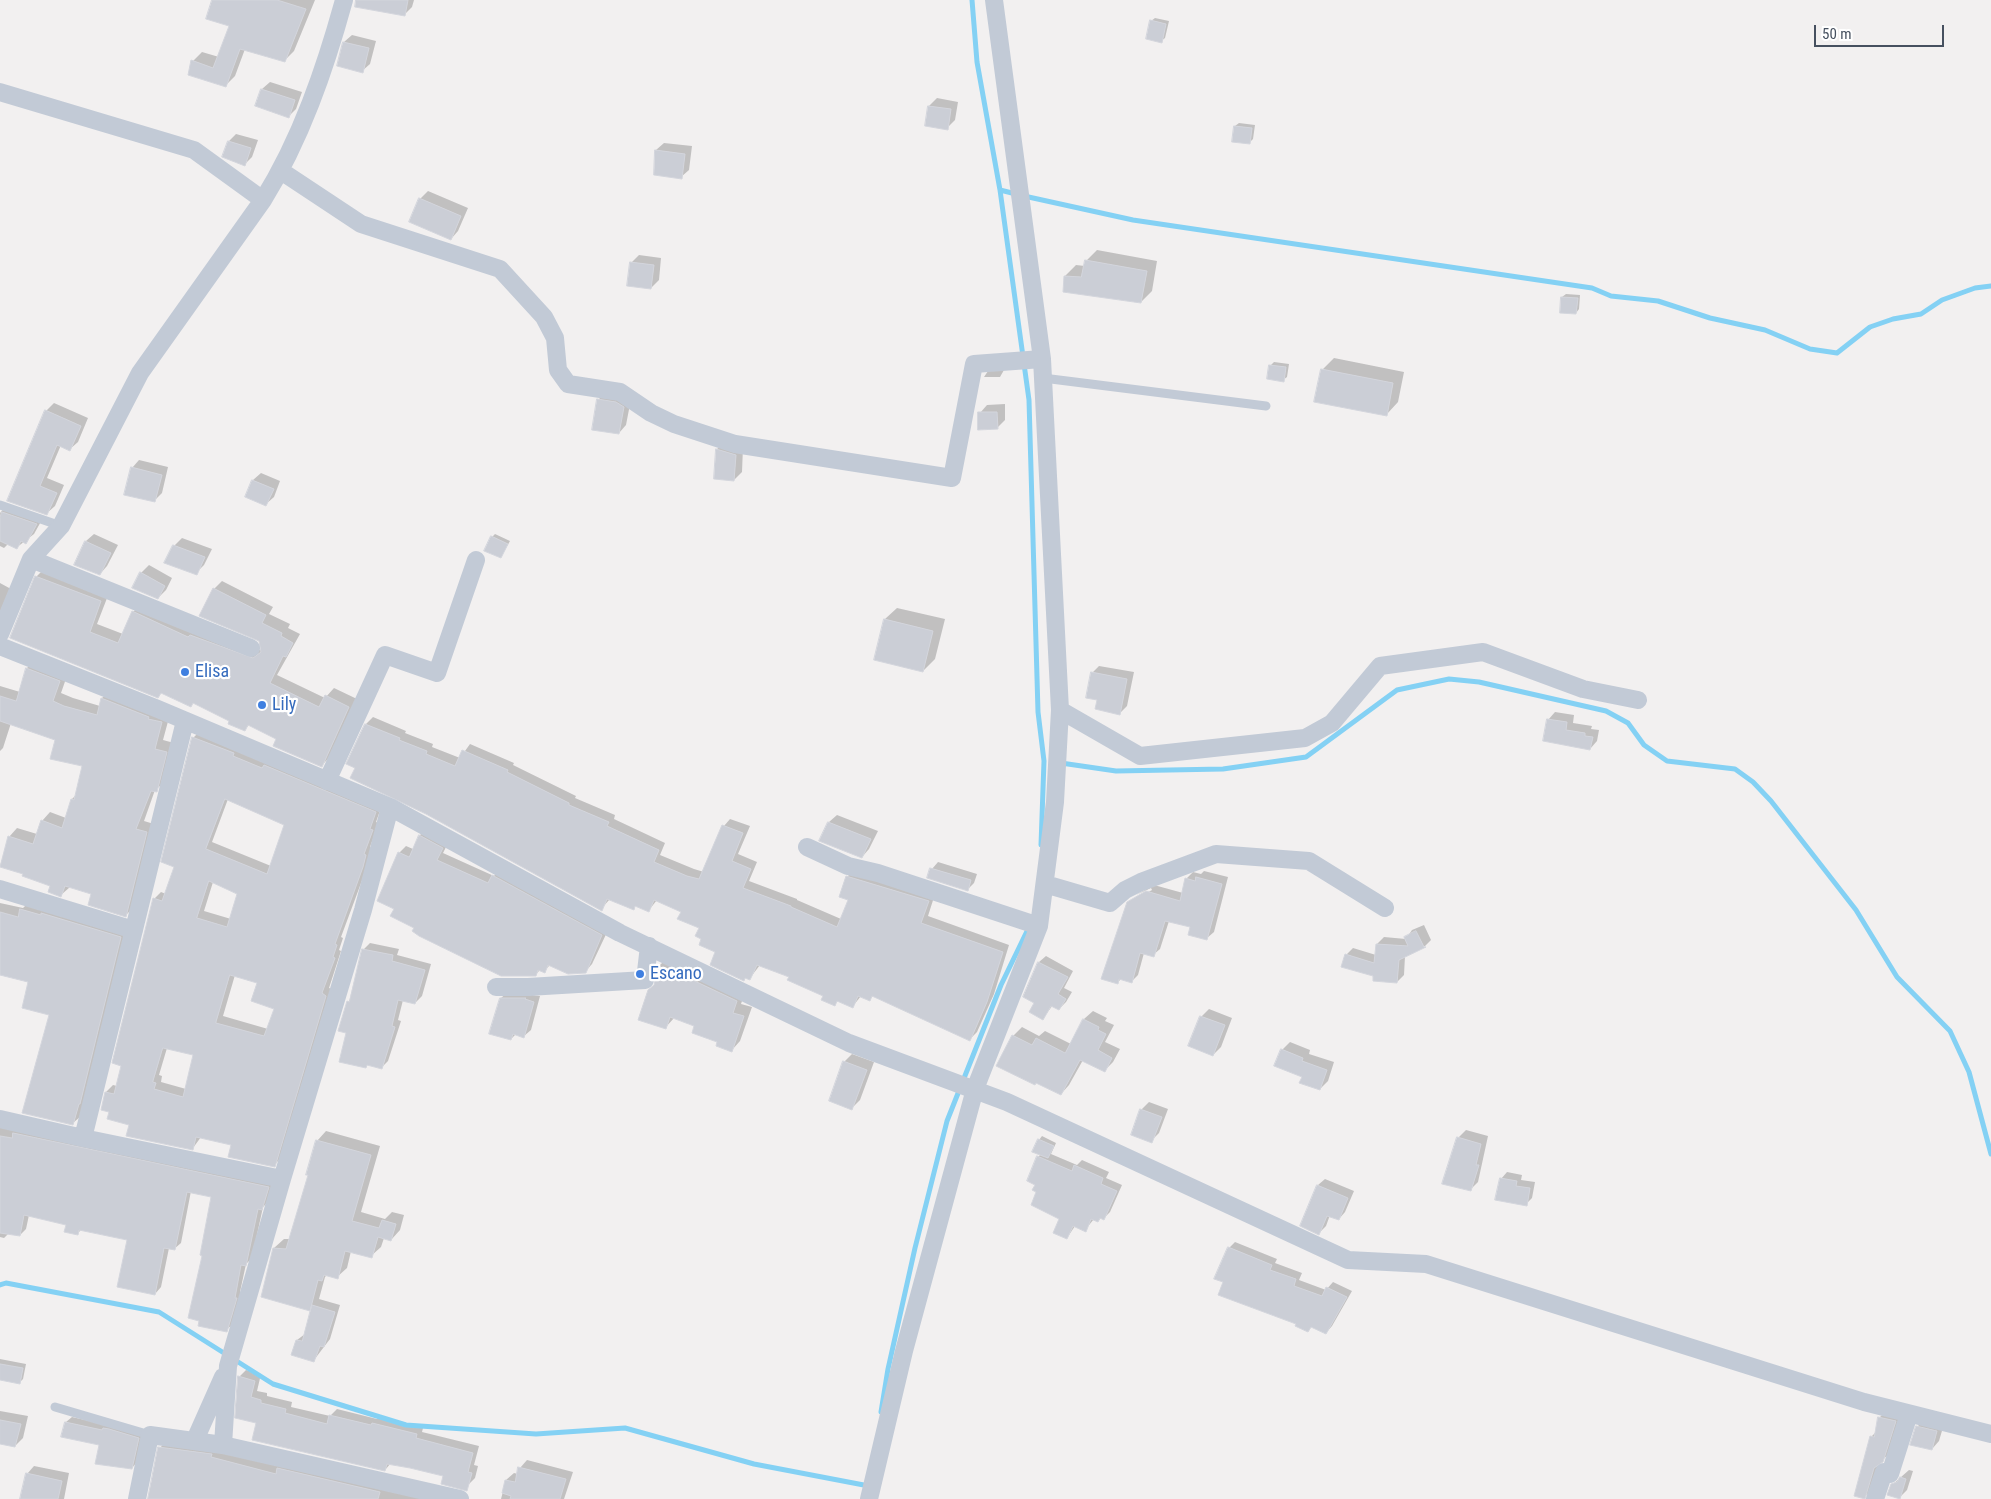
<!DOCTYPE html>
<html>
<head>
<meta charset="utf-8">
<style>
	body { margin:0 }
	#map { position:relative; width:1991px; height:1499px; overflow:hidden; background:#f2f0f0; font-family:"Roboto Condensed",sans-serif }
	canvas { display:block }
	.scale { position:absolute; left:1814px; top:25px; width:130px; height:22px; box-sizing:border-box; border:2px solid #46505f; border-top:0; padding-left:6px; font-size:15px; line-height:18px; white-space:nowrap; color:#46505f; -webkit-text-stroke:4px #fff; paint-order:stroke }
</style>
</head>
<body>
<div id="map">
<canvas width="1991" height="1499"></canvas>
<div class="scale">50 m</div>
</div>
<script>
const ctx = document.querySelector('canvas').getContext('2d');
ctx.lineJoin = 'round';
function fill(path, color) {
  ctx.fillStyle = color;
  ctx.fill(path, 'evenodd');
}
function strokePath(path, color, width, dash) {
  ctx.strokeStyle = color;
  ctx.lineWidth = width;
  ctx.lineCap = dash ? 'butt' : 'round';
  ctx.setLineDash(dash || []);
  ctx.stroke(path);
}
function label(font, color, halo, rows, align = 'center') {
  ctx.font = font + ' "Roboto Condensed",sans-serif';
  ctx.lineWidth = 4.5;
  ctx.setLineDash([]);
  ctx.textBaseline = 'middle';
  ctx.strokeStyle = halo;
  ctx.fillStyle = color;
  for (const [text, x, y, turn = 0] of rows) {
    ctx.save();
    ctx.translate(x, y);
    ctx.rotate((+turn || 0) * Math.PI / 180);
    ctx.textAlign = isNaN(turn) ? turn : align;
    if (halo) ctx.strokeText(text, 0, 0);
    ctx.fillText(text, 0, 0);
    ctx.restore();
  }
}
const shadow = new Path2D(`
	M214 0H315L294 51 284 61 245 49 235 76 226 85 193 61 202 52 219 57 231 25Z
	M380 0H414L412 7 404 15Z
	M1155 18 1169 21 1165 38 1161 41 1151 21Z
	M352 35 376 41 370 64 362 71 344 42Z
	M270 82 302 92 296 109 288 117 262 89Z
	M937 98 958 102 955 120 947 128 929 106Z
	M1239 123 1255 125 1253 139 1249 143 1234 141 1235 126Z
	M236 134 258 140 252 157 244 165 229 141Z
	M664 143 692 146 689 170 681 177 656 150Z
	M428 191 468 208 458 231 451 239 420 199Z
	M1097 250 1157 261 1152 291 1141 302 1065 276 1076 265 1085 266 1086 261Z
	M639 255 661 258 659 280 651 288 631 263Z
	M1566 294 1580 295 1579 309 1576 313 1562 297Z
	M1334 358 1404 372 1398 402 1387 414 1322 370Z
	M1274 362 1289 364 1287 377 1283 380 1270 366Z
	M1004 370 1000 377H984L988 371Z
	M606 392 631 399 626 425 619 433 598 400Z
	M54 403 88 418 78 442 70 449 61 445 47 478 64 485 55 506 47 513 9 500 46 411Z
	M1005 404V420L997 428 980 413 987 405Z
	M725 442 743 447 742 472 734 480 717 449Z
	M139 460 168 467 162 493 154 501 132 468Z
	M261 473 280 481 274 497 266 504 247 496 253 480Z
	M8 504 44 516 34 534 16 548 8 544 4 548 0 546V513Z
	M94 534 118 545 107 566 100 574 75 564 86 541Z
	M495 534 510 541 501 557 492 537Z
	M182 538 212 549 204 565 196 573 174 546Z
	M149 565 172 578 166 590 158 598 134 588 141 573Z
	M44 569 109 593 97 624 123 634 133 612 141 604 256 650H262L263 647 256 637 214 589 222 581 273 607 269 614 290 624 288 628 300 634 277 675 325 698 334 688 357 699 330 757 322 765 250 724 244 730 231 720 194 702 191 705 162 692 158 696 11 638 36 577Z
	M0 583 11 589 0 616Z
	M897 608 945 619 935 659 923 671 885 619Z
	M35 660 68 673 61 693 73 698 100 706 102 698 111 690 170 714 163 740 174 743 165 782 155 790 144 821 154 824 134 907 126 915 93 893 70 887 61 895 51 885 25 873 0 866 9 837 17 828 37 834 42 821 50 812 66 818 72 799 76 795 84 765 56 739 11 723 3 748 0 751V686L20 692 27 668Z
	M1099 666 1134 672 1127 706 1120 713 1092 673Z
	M1555 712 1574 715 1573 723 1592 726 1591 729 1599 730 1597 741 1590 749 1548 720Z
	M373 717 406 731 405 733 433 744 432 747 460 758 470 744 514 763 513 765 576 796 575 798 615 815 614 819 665 843 660 855 694 869 704 872 724 826 730 819 750 826 738 854 757 862 749 881 797 899V900L841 919 849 899 847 877 854 870 935 894 928 916 1009 945 994 994 977 1032 970 1039 873 996 869 1000 861 996 853 1006 838 1001 834 1004 825 995 790 976 760 965 750 978 746 977 744 979 703 938 700 927 682 911 657 900 649 910 636 905 633 908 610 899 601 909 348 764 366 724Z
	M200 731 382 805 376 822 379 823 370 847 373 848 370 859 341 937 343 938 339 950 341 951 329 988 332 989 281 1158 274 1165 232 1144 201 1137 193 1148 131 1124 110 1111 102 1109 106 1092 113 1085 117 1086 123 1065 154 899 161 892 166 894 175 866 193 738ZM228 799 285 824 271 866 212 842ZM213 882 239 894 231 919 204 911ZM235 975 258 982 275 1008 268 1029 223 1016ZM167 1048 194 1054 186 1089 161 1082 162 1076 159 1075Z
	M837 815 878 831 869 849 862 857 821 840 829 822Z
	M427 829 449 841 443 853 494 876 500 869 609 928 592 964 585 972 550 965 544 971 540 970 535 975 416 927 396 908 399 853 406 846 413 849 420 835Z
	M938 862 977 874 974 883 967 890 932 869Z
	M1204 871 1228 877 1214 932 1207 938 1191 926 1169 921 1160 949 1153 955 1144 953 1138 975 1132 981 1122 978 1117 983 1129 903 1152 890 1151 888 1136 895 1154 885 1183 893 1186 879 1193 872 1201 874Z
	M29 902 128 929 81 1116 73 1123 50 1014 30 981 0 974V903L23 908Z
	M1424 925 1431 940 1425 946 1405 956 1404 975 1397 982 1374 976 1346 955 1353 948 1376 955 1377 944 1384 937 1406 939 1412 930Z
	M370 943 399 949 397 955 431 964 422 996 415 1003 403 1000 398 1020 401 1021 388 1061 382 1067 368 1064 366 1067 348 1032V1002L352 998 364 949Z
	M1046 956 1073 971 1064 988 1072 992 1066 1002 1059 1009 1053 1005 1043 1018 1035 1002 1024 996 1039 962Z
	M667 958 745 992 741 1004 752 1007 740 1041 732 1050 696 1025 675 1017 665 1028 658 967Z
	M508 992 540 996 531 1030 524 1036 516 1034 511 1039 501 998Z
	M1209 1009 1232 1018 1221 1047 1213 1055 1201 1017Z
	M1093 1011 1107 1018 1105 1021 1114 1025 1105 1042 1120 1049 1113 1062 1104 1071 1083 1060 1069 1085 1061 1094 998 1065 1013 1036 1022 1027 1039 1036 1045 1031 1071 1044 1084 1019Z
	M1290 1042 1310 1050 1309 1054 1334 1062 1328 1081 1320 1089 1303 1076 1282 1050Z
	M852 1054 874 1062 860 1100 852 1108 844 1062Z
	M1149 1102 1168 1109 1159 1133 1151 1141 1141 1110Z
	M0 1122 274 1181 268 1202 263 1207 252 1258 246 1264 240 1292H242L233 1324 226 1330 204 1255 213 1196 191 1191 181 1243 174 1249 169 1248 161 1287 155 1294 128 1239 82 1229 78 1233 67 1224 29 1215 26 1229 20 1235 9 1233 4 1238 0 1237Z
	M1466 1130 1488 1136 1478 1182 1470 1190 1458 1138Z
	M326 1131 380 1146 361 1212 385 1219 392 1212 404 1215 400 1230 391 1240 384 1238 381 1247 371 1256 351 1251 347 1268 337 1277 327 1275 325 1277 319 1299 340 1305 330 1339 314 1360 297 1340 305 1334 314 1305 310 1309 274 1248 284 1239H290L310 1174 317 1141Z
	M1042 1136 1056 1143 1051 1154 1077 1165 1082 1160 1109 1172 1106 1178 1122 1185 1110 1212 1104 1218 1102 1217 1098 1221 1094 1219 1085 1230 1075 1226 1067 1238 1061 1219 1038 1192V1157L1041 1154 1039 1140Z
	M1507 1172 1522 1175 1521 1180 1535 1182 1532 1198 1526 1204 1501 1179Z
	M1325 1179 1354 1191 1345 1212 1339 1219 1330 1215 1326 1226 1319 1233 1302 1225 1318 1185Z
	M1235 1242 1277 1259 1275 1263 1302 1273 1299 1280 1326 1290 1333 1282 1352 1291 1332 1326 1326 1333 1312 1326 1308 1331 1298 1323 1229 1248Z
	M0 1359 26 1364 23 1379 19 1383 0 1379Z
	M246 1370 261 1374 257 1391 267 1393V1396L292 1402 291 1407 330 1416 337 1409 377 1419 380 1417 423 1428 422 1432 479 1446 474 1465 478 1466 475 1478 468 1485 444 1475 391 1463 385 1470 258 1422 239 1377Z
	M0 1411 28 1416 23 1438 15 1446 0 1443Z
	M1886 1411 1901 1415 1889 1454 1879 1463 1871 1491 1864 1497 1872 1436 1876 1432 1880 1417Z
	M72 1417 143 1433 137 1462 132 1468 66 1422Z
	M1925 1419 1944 1424 1939 1441 1932 1449 1917 1427Z
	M167 1440 440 1499H148L160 1448Z
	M527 1460 573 1472 564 1499H501L506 1480 514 1473 518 1474 520 1468Z
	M34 1466 69 1473 64 1499H21L27 1474Z
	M1909 1470 1913 1471 1907 1490 1900 1497 1892 1485Z`);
const stream = new Path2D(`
	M972 0 977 62 1000 190 1029 400 1038 712 1044 761 1041 845
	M1000 190 1016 194
	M1024 196 1133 220 1592 288 1611 296 1658 301 1710 318 1765 330 1810 349 1837 353 1870 327 1893 319 1921 314 1942 300 1975 288 1991 286
	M1061 763 1116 771 1223 769 1306 757 1397 690 1449 679 1479 682 1606 711 1628 723 1644 745 1667 761 1735 769 1753 782 1771 801 1856 910 1897 977 1950 1031 1969 1072 1991 1154
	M0 1285 6 1283 159 1312 273 1384 406 1425 536 1434 625 1428 754 1464 869 1486
	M881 1412 888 1369 915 1248 947 1121 1001 985 1029 927`);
const building = new Path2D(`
	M212 0H277L306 9 285 62 240 49 226 87 188 75 191 60 213 68 229 26 206 19Z
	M356 0H408L405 16 355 7Z
	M1150 20 1166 24 1162 43 1146 39Z
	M343 42 369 48 363 73 337 66Z
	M261 89 295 100 289 118 255 106Z
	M928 106 951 109 948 130 925 126Z
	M1234 126 1252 128 1250 144 1232 142Z
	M228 141 251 148 245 166 222 157Z
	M655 150 685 154 682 179 654 175Z
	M419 198 461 216 451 240 409 222Z
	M1085 260 1147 271 1141 303 1063 292 1064 276 1081 277Z
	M630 262 654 265 651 289 627 286Z
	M1561 297 1578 298 1576 314 1560 313Z
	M1269 365 1286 367 1284 382 1267 379Z
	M1321 369 1393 383 1387 416 1314 402Z
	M597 399 616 402 624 407 619 434 592 430Z
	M45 410 81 426 70 451 57 445 40 486 57 493 47 515 7 501Z
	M978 412H997L998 429 978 430Z
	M716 449 736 455 734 481 714 479Z
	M131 467 162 475 155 502 124 495Z
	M252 480 274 489 266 506 245 497Z
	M2 512 37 524 26 544 21 541 17 549 0 541V518Z
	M491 536 508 544 501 558 484 551Z
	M85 541 111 553 100 575 74 565Z
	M173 545 205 557 197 575 164 563Z
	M140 572 165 586 158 599 132 588Z
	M35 576 101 601 90 632 118 643 132 611 188 637 190 635 253 658 261 652 259 641 199 616 213 588 266 615 262 623 282 633 281 636 293 643 286 657 283 656 270 683 319 707 325 695 349 707 322 767 273 746 276 739 248 725 245 731 228 724 229 721 193 703 191 707 161 693 158 698 10 638Z
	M884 619 933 631 923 672 874 660Z
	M26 668 60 681 53 701 64 706 97 715 101 698 149 717 148 719 162 722 155 749 167 752 157 792 151 791 136 829 147 832 126 917 88 905 91 894 65 886 61 897 48 892 50 886 22 876 23 874 0 867 8 836 33 844 41 820 62 828 71 799 74 800 82 766 50 759 55 740 0 721V696L16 701Z
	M1091 672 1127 679 1120 715 1095 709 1097 700 1086 698Z
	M1547 719 1567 722 1566 730 1585 733V736L1593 737 1590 750 1543 741Z
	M365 724 400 738 399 740 427 751 426 754 455 766 462 750 508 770 507 772 569 803V805L609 822 607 826 659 850 654 862 687 876 699 879 722 825 743 833 732 861 751 869 743 888 791 906V907L837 927 848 900 839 897 846 876 929 901 921 923 1003 952 987 1002 970 1041 872 996 870 1001 858 996 853 1008 837 1001 835 1006 821 1000 823 996 787 980 789 977 757 965 750 980 745 978 744 981 710 965 715 952 699 945 701 939 695 936 699 928 677 919 681 912 654 900 649 912 635 906 634 910 607 899 602 911 426 814 350 778 355 768 346 764Z
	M192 737 234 753 233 756 262 768 264 765 376 812 370 829 373 830 364 854 366 855 363 867 335 944 337 945 333 957 335 958 322 993 326 996 275 1167 228 1157 231 1145 196 1137 193 1150 126 1136 129 1125 107 1119 109 1112 101 1110 105 1092 114 1094 121 1066 112 1063 153 898 162 901 174 867 161 862ZM225 799 284 825 267 874 206 849ZM209 881 237 894 227 927 197 918ZM230 975 257 983 251 1001 274 1009 264 1036 216 1023ZM163 1048 193 1055 183 1097 154 1089 156 1083 153 1082Z
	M828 822 871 839 862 858 819 841Z
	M419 835 443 848 437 860 488 883 492 875 602 935 586 973 568 974 548 965 545 973 538 970 536 976H501L419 936 412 931 414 928 390 916 394 909 377 901 398 852 409 857Z
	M930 868 971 880 968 891 927 878Z
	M1196 877 1222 884 1207 940 1188 935 1190 927 1165 921 1154 957 1140 953 1132 983 1119 979 1118 984 1101 979 1127 902 1146 891 1180 901 1185 878 1195 881Z
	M20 909 41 915V913L121 937 80 1104H79L73 1125 22 1113 49 1015 22 1008 28 982 0 975V912L18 917Z
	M1416 931 1424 947H1426L1399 960 1397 983 1373 981V976L1341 967 1345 954 1374 963 1376 944 1408 946 1404 937Z
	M362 949 393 955 392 961 425 970 415 1004 398 1000 392 1026 395 1027 382 1069 367 1065 366 1068 339 1062 346 1033 338 1031 347 1001 349 1002Z
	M1038 962 1068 977 1058 994 1066 999 1059 1010 1051 1006 1043 1020 1029 1012 1034 1003 1023 997Z
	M657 966 684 976 737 1001 733 1013 744 1016 732 1052 716 1046 717 1042 692 1033 694 1026 670 1017 666 1029 638 1020 648 990 654 985Z
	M500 998H526L525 999 534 1002 524 1038 513 1034 511 1040 489 1034Z
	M1200 1016 1225 1025 1213 1056 1188 1046Z
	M1083 1019 1099 1027 1098 1030 1106 1034 1098 1050 1112 1058 1105 1072 1080 1060 1061 1095 1036 1083 1035 1085 996 1066 1012 1035 1032 1045 1036 1038 1065 1053Z
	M1281 1049 1303 1058 1302 1061 1327 1070 1320 1090 1299 1083 1302 1077 1274 1066Z
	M843 1061 867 1070 852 1110 829 1101Z
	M1140 1109 1162 1117 1152 1143 1131 1135Z
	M13 1133 269 1187 262 1210 258 1209 246 1266 241 1265 235 1298H237L227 1332 198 1326 199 1321 188 1318 202 1256 200 1255 211 1197 187 1192 175 1250 164 1248 155 1295 117 1287 127 1240 79 1230 78 1235 64 1232 66 1225 24 1215 20 1236 0 1233V1136L12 1138Z
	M1457 1137 1481 1144 1476 1165H1479L1471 1191 1442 1184Z
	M1038 1139 1054 1146 1048 1158 1032 1152Z
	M316 1140 371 1155 352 1221 379 1228 382 1220 396 1224 391 1241 378 1237 372 1258 345 1251 338 1279 324 1275 322 1281 318 1280 310 1311 261 1297 273 1248 286 1249 308 1175H306Z
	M1037 1156 1072 1171 1074 1165 1103 1178 1101 1184 1117 1191 1104 1220 1100 1218 1098 1222 1091 1219 1086 1232 1073 1226 1067 1239 1053 1233 1059 1219 1031 1205 1036 1192 1032 1190 1035 1185 1027 1181Z
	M1500 1178 1517 1181 1516 1186 1530 1188 1527 1206 1495 1200Z
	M1317 1185 1348 1198 1339 1220 1327 1216 1319 1235 1300 1226Z
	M1228 1247 1272 1265 1270 1270 1296 1279 1294 1286 1322 1296 1326 1287 1347 1297 1326 1334 1311 1327 1308 1332 1295 1326 1296 1324 1218 1295 1223 1282 1214 1279Z
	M312 1305 335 1312 324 1347 320 1346 314 1362 291 1355 296 1340 302 1341Z
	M0 1364 23 1368 20 1384 0 1380Z
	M238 1376 255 1381 251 1397 261 1400V1403L286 1409 285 1413 327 1424 329 1415 371 1425 372 1423 417 1434 416 1438 473 1453 468 1472 472 1473 467 1491 441 1484 443 1476 410 1468 387 1464 385 1471 252 1440 256 1423 235 1418Z
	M1878 1417 1896 1421 1883 1462 1874 1468 1865 1499 1854 1496 1870 1436 1874 1437Z
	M0 1420 21 1424 15 1447 0 1444Z
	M65 1422 102 1430 103 1428 109 1429 139 1438 132 1469 95 1464 99 1445 61 1437Z
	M1916 1426 1937 1431 1932 1450 1910 1445Z
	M158 1447 212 1454 211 1457 276 1474 277 1468 380 1492 378 1499H148Z
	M518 1467 566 1479 560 1499H510L511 1496 502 1493 505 1480 515 1482Z
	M26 1473 62 1481 58 1499H20Z
	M1900 1477 1906 1479 1900 1499 1887 1495 1891 1484 1897 1482Z`);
const lane = new Path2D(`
	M1043 378 1266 406
	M0 505 61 526
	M55 1407 150 1435`);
const street = new Path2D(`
	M0 92 194 150 263 200
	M281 171 361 224 500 269 544 317 555 338 558 370 568 384 620 392 651 413 674 424 735 444 952 478 974 364 1042 359
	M31 559 251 648
	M0 634 31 559 61 526 140 373 263 200C301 139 325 69 344 0
	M0 646 158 709 390 807 620 933 849 1043 1007 1102 1348 1260 1426 1264 1864 1402 1991 1434
	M1060 710 1140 756 1305 738 1332 723 1380 666 1483 652 1583 689 1638 700
	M327 781 385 655 437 673 476 560
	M807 847 848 866 878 873 1039 926
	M1045 884 1110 903 1125 890 1141 882 1216 854 1309 861 1385 908
	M0 889 134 930
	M496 987H528L645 980 649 946
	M0 1119 83 1138 282 1179
	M83 1138 185 721
	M195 1440 223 1377
	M223 1445 228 1366 282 1179 363 910 390 807
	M137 1499 150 1435 223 1445 460 1499
	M869 1499 904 1351 975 1089 1039 926 1055 802 1060 710 1042 359 994 0
	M1875 1499 1884 1472 1890 1474 1909 1414`);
const markers = [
	[185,672,5,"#3f7fe0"],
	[262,705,5,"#3f7fe0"],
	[640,974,5,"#3f7fe0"]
];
const shopNames = [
	["Elisa",195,672],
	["Lily",272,705],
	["Escano",650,974]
];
fill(shadow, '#0003');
strokePath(stream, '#84d1f4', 5);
fill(building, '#cbced6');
strokePath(building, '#d3d5dc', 1);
strokePath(lane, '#c2cad6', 9);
strokePath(street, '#c2cad6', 18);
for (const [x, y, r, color] of markers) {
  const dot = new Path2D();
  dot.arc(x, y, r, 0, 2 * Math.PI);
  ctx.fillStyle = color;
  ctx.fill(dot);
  strokePath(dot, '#fff', 2);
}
label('18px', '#366cbe', '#fff', shopNames, 'left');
</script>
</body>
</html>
